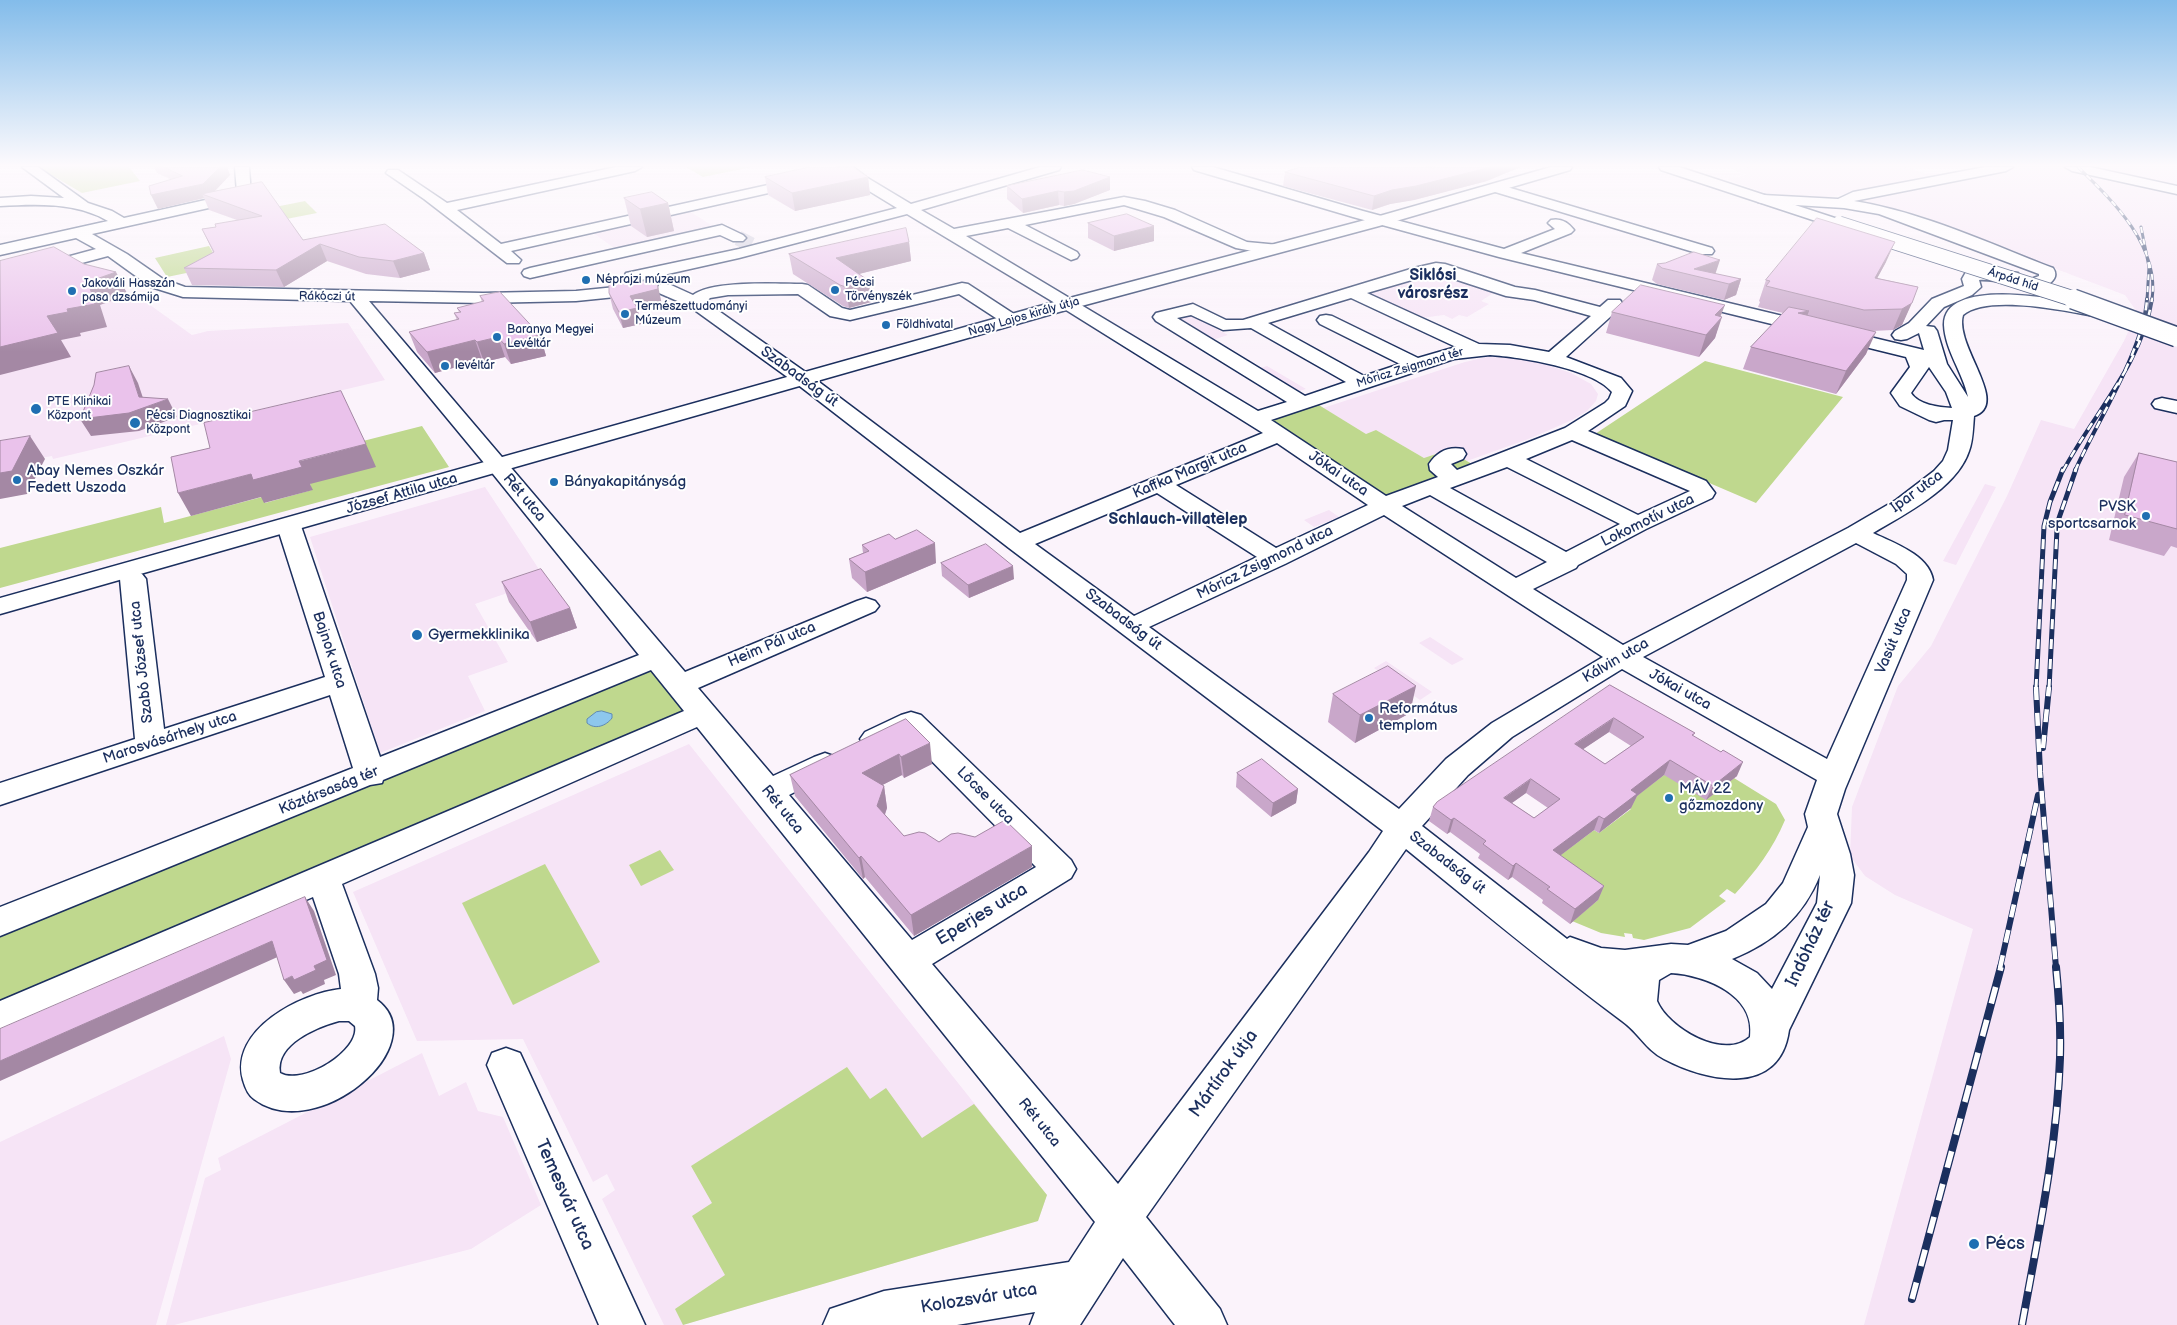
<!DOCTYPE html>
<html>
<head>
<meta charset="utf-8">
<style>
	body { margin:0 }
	canvas { display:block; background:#fbf3fb }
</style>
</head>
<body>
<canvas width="2177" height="1325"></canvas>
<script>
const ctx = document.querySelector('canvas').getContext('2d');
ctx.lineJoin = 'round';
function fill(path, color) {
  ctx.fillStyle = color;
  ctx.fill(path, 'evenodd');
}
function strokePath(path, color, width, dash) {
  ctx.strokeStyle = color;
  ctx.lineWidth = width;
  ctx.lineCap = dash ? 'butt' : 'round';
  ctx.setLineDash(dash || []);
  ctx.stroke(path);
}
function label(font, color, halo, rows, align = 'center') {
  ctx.font = font + ' "Balsamiq Sans",sans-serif';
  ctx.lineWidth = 4;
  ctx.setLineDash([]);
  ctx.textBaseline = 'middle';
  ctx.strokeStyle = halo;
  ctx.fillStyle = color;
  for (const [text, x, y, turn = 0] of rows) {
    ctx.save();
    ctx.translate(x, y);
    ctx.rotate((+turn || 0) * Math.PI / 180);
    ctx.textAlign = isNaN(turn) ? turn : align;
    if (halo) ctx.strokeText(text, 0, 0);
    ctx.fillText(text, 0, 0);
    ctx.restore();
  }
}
const built = new Path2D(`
	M1750 167H1905L1936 177 1813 200 1782 199 1726 179 1746 175 1734 170Z
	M2012 167H2177V1325H1864L1973 929 1895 895 1865 876 1850 856 1852 807 1898 686 1931 646 2007 496 2041 420 2074 429 2124 341 2137 312 2125 295 1908 213 1852 199Z
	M686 209 716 228 617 250 589 230Z
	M1438 272 1495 292 1481 301 1489 304 1467 317 1459 315 1452 319 1444 315 1421 318 1369 293Z
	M0 285 98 287 128 295 150 305 192 335 208 331 348 323 385 380 53 459 52 456 0 465Z
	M1192 315 1228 335 1209 341 1173 320Z
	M1487 357 1516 358 1547 365 1571 373 1591 384 1598 394 1596 401 1587 411 1572 420 1531 438 1467 461 1448 450 1424 458 1376 430 1366 434 1323 408 1465 362Z
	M1267 366 1306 389 1293 393 1254 370Z
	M1985 484 1996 487 1956 565 1943 561Z
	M485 487 546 580 475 604 508 662 468 676 485 711 380 753 310 537Z
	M1329 510 1339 517 1314 527 1304 520Z
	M1430 637 1464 659 1452 665 1419 643Z
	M1386 661 1432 692 1420 700 1374 668Z
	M689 744 1047 1195 1038 1221 683 1325H664L602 1199 615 1190 607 1174 593 1182 523 1039 417 1041 353 892Z
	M224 1036 231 1059 156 1325H0V1142Z
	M422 1053 439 1096 466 1082 478 1111 503 1117 541 1205 471 1249 174 1325H166L205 1178 221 1170 218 1158Z`);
const green = new Path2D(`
	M38 167H129L140 181 82 193Z
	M686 167H752L703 177Z
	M305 201 317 213 281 220 270 208Z
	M209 246 218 261 201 270 167 277 155 258Z
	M1705 361 1843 397 1756 503 1595 434Z
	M1314 402 1366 434 1376 430 1424 458 1448 450 1472 464 1385 497 1277 429 1269 418Z
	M422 426 449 467 0 588V548L161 507 164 523 262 497 265 503 312 490 310 484 363 441Z
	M650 669 687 711 0 1008V932Z
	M1668 772 1706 800 1734 778 1776 804 1785 820C1773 849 1756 871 1735 894L1727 889 1719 896 1726 901 1690 928 1644 940 1633 938 1632 934 1624 933 1625 937 1601 933 1572 921 1598 900 1546 866 1594 830 1599 833 1631 809 1625 804Z
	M660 850 674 870 641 886 629 865Z
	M545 864 600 962 513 1005 462 903Z
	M847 1067 870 1099 886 1088 922 1138 974 1104 1047 1195 1038 1221 683 1325 675 1309 725 1275 692 1216 712 1203 691 1166Z`);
const water = new Path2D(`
	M602 711 612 714V718C606 726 595 730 587 723V719L596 712Z`);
const minorTunnel = new Path2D(`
	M738 238 754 246`);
const minor = new Path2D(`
	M22 167H38L88 203 112 211 124 218 237 193 235 167H249L251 196 249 199 92 234 127 254 163 279 185 287 483 293 576 291 645 284 651 285 653 289 651 293 645 294 576 301 483 303 369 301 685 672 857 601 866 598 875 601 879 606 875 611 698 688 773 776 814 757 825 753 836 757 840 764 836 771 789 795 912 940 1036 867 907 736 875 749 865 746 860 739 865 732 901 715 911 712 921 715 1071 860 1076 869 1071 878 932 964 1118 1184 1369 852 1383 831 1009 548 797 384 689 306 659 293 657 289 659 285H671L693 295C713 280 776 284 802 284L808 285 842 308 850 310 962 283 968 284 1017 316 1020 320 1017 324 1011 325 1005 324 959 294 850 320 830 316 798 294 728 295 710 298 706 302 811 376 1020 533 1263 433 1050 300 907 214 739 258 632 282 626 281 624 277 626 273 739 249 897 208 856 183 838 167H853L866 177 911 204 1040 167H1061L1059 170 921 210 954 229 1124 197 1145 201 1175 210 1247 242 1279 245 1281 248 1279 251 1258 252 1236 248 1164 217 1124 205 1025 225 1077 252 1079 255 1077 258 1071 260 1008 228 966 236 1258 411 1287 402 1156 321 1153 317 1156 313 1193 304 1226 320H1243L1414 268 1436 263 1445 264 1515 287 1535 290 1600 307 1608 300H1620L1623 304 1620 308 1566 357 1621 378 1632 391 1625 406 1588 431 1706 481 1715 493 1712 498 1646 529 1578 565 1576 568 1533 589 1623 645 1848 528 1896 500 1934 471 1943 461 1948 450 1953 420H1944L1936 422 1929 420 1900 406 1891 393 1910 367 1906 357 1499 257 1353 217 1194 170 1192 167H1213L1363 211 1504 249 1555 229 1548 223 1551 220C1560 218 1568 222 1574 230L1571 233 1521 253 1924 350 1919 333 1907 339 1901 340 1895 339 1892 335 1895 331 1909 323 1932 299 1964 286 1962 279 1966 272 1989 269 2018 273 2020 277 2018 281C2005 284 1992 279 1979 280L1981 287 1972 295 1944 307 1926 326 1934 327 1937 331 1947 364 1968 397C1963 373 1945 350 1944 325 1943 273 2075 302 2104 308L2110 309 2113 313 2110 317 2104 318C2072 312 1988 293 1963 315 1954 346 2011 404 1974 416 1973 427 1973 441 1969 451 1957 488 1905 514 1873 533 1894 543 1929 555 1933 580L1845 789 1837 814 1850 854 1854 875 1851 903 1789 1030C1780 1097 1707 1082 1664 1059 1646 1050 1638 1032 1622 1021 1548 966 1477 907 1406 849L1146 1217 1220 1309 1227 1325H1175L1123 1258 1080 1325H1030L1035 1312 957 1325H823L830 1309 884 1291 1069 1262 1095 1222 697 727 342 884 375 974 378 988 377 1000C436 1044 317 1146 254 1099 248 1095 245 1087 243 1080 229 1030 301 993 341 989L339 974 313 897 0 1034V1001L684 711 651 670 383 780 382 783 370 785 0 936V907L353 768 330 695 0 805V783L135 739 120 579 124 574 133 571 142 574 146 579 164 729 325 677 277 526 281 521 289 519 297 521 301 526 380 757 639 655 485 464 350 301 183 297 151 287 108 256 0 285V275L96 249 76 238 0 255V245L108 221C76 202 37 204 0 206V198L31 196 64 198ZM1436 273 1506 296 1534 300 1591 316 1549 352 1510 345 1479 344 1367 293ZM1351 298 1456 347 1418 358 1332 316 1326 315 1320 316 1317 320 1320 324 1400 364 1364 376 1268 323ZM1191 315 1223 330 1251 328 1346 382 1305 396 1177 318ZM1490 355C1520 357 1592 368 1612 392L1609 399 1605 403 1565 428 1457 470 1451 464 1463 459 1466 454 1463 449C1448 446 1437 452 1429 464L1430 470 1438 477 1386 496 1271 420 1454 359ZM1929 367 1946 392 1952 408C1938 407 1919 405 1911 393ZM1572 440 1690 491 1638 515 1526 459ZM1277 443 1368 505 1276 548 1176 485ZM1507 467 1620 524 1566 552 1450 488ZM1157 493 1257 557 1134 616 1035 544ZM1430 495 1547 562 1516 578 1402 506ZM1384 515 1603 657 1492 723 1446 759 1399 809 1149 627 1285 564ZM1856 543 1896 564 1907 574V580L1827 759 1643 657ZM1622 669 1817 780 1805 814 1808 827 1783 883 1766 904 1726 931 1688 945 1671 944 1625 950 1601 948 1570 937 1567 939 1422 826 1468 775 1512 737ZM1820 875 1817 903 1772 989 1757 973 1732 959C1774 942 1803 917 1820 875ZM1671 973C1705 975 1756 995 1750 1037 1724 1061 1668 1028 1657 1001L1659 980ZM339 1021H349L355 1026C360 1051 303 1086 280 1073 275 1044 317 1027 339 1021Z
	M616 167H642L635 171 457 210 501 244 804 177 811 181 804 185 511 251 521 260 519 263H507L424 199 386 173 388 170H398L447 203Z
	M1985 167H2013L2006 171 1854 201C1922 212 1988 243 2053 268 2063 282 2038 291 2026 289L2024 285 2026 281 2039 276V274L1879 214 1844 208 1763 203 1758 202 1756 199 1758 196 1763 195 1838 199 1853 192Z
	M2065 167H2090L2177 186V194L2072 171Z
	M1497 184 1712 248 1714 251 1712 254H1700L1492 191 1490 188Z
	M722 225 743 235 746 238 743 241H733L720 235 530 278 524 276 522 273 524 270 530 268Z
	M2162 398 2177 401V413L2155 408 2152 404 2155 400Z
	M506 1048 520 1053 645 1325H599L487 1065 492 1053Z`);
const major = new Path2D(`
	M1551 167H1572L1570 170 1379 226 1059 312 0 614V598L1047 304 1369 219Z
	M1659 167H1679L1844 221 1847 224 1844 227H1834L1661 170Z`);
const railFar4 = new Path2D(`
	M2078 167C2113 201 2160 246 2152 300
	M2141 227 2149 267 2147 300`);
const railFar3 = new Path2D(`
	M2063 471C2093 414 2142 364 2152 299
	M2075 471C2096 423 2144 350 2147 299`);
const railFar2 = new Path2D(`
	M2036 689 2044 526 2050 502 2063 469
	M2049 689 2057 529 2059 518 2076 469`);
const railFar1 = new Path2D(`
	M2036 687 2040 772 2056 968
	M2043 748 2049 687
	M2000 968 2038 795`);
const rail = new Path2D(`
	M1912 1299 2001 967
	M2022 1325C2038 1236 2057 1148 2060 1058 2061 1028 2059 997 2056 967`);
const majorBridgeFar1 = new Path2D(`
	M1839 224 2077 300`);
const majorBridge = new Path2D(`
	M2073 299 2177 337`);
const wall = new Path2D(`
	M154 167H228V170L230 175 215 191 262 182 303 240 424 253 430 270 400 278 366 274 327 261 284 287 192 285 184 268 213 252 202 229 216 227 237 220 209 210 204 198 158 209 170 179 157 173Z
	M1285 172 1487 181 1414 200 1390 204 1372 210 1283 186Z
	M765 177H868L870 195 795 211 768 195Z
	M1110 177V190L1074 204 1064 206 1059 205 1023 213 1007 199V186Z
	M624 198 668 203 674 231 647 237 631 226Z
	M1088 223 1154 241 1114 251 1088 238Z
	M909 242 911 261 858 274 871 302 849 308 843 306 793 274 789 254Z
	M1886 262 1877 278 1918 287 1902 325 1893 330 1872 331 1866 354 1836 394 1743 369 1751 347 1783 313 1758 307 1760 302 1759 301 1766 280Z
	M1657 264 1715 274 1741 279 1736 295 1724 300 1657 284 1652 280Z
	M609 293 660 297 662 305 638 311 641 324 623 328 613 309Z
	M480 296 540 335 546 356 511 364 505 357 484 362 482 360 435 373 417 352 409 332 457 320 454 313 459 312 457 308 482 302Z
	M1612 312 1721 316 1715 338 1699 357 1606 333Z
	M2139 453 2177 462V548L2171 546 2164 556 2109 540 2124 477Z
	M895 539 936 563 867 592 852 578 849 559 863 553 862 545Z
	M941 563 1014 579 969 598 942 576Z
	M502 582 570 608 577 628 537 642 509 602Z
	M1610 685 1695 733 1693 736 1737 776 1706 800 1664 775 1637 796 1631 808 1599 833 1594 830 1560 855 1604 886 1598 900 1570 924 1542 903 1543 900 1512 877 1508 880 1478 858 1480 854 1450 832 1447 834 1429 821 1433 807ZM1609 732 1631 746 1605 764 1583 749ZM1526 793 1548 808 1534 818 1512 803Z
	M1333 694 1410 713 1355 743 1328 722Z
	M906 719 932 764 904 778 902 775 882 785 884 786 887 808 885 815 904 836 939 842 1032 867 914 936 865 877 863 879 795 796 790 775Z
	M1237 773 1298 789 1296 803 1271 817 1236 787Z`);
const shadedWall = new Path2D(`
	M220 167H228V170L230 175 209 197 202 194 204 198 158 209 151 195Z
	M1491 167H1521L1487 181 1414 200 1390 204 1372 210 1374 196 1392 190Z
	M868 177 870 195 795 211 792 193Z
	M1110 177V190L1074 204 1064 206V192Z
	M1058 191 1059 205 1023 213 1022 199Z
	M668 203 674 231 647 237 640 209Z
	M1154 226V241L1114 251V236Z
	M909 242 911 261 839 279 836 258Z
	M1895 242 1886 262 1866 299 1875 278Z
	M320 244 327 261 284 287 276 270Z
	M424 253 430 270 400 278 393 261Z
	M1720 260 1715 275 1694 269Z
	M116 272 128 295 100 305 107 327 80 333 81 336 61 340 71 357 0 375V347L47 316 67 309 88 282Z
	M1741 279 1736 295 1724 300 1729 284Z
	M657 281 662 305 638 311 641 324 623 328 619 312 630 296Z
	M869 281 871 302 849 308 846 287Z
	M1912 303 1902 325 1893 330 1902 309Z
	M1725 305 1719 320 1722 317 1715 338 1699 357 1706 335 1715 315Z
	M1809 311 1801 333 1798 313Z
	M1876 332 1866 354 1836 394 1846 371Z
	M540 335 546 356 511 364 504 344Z
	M498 337 505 357 484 362 477 342Z
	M475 340 482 360 435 373 427 352Z
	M129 366 138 383 146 407 168 399 177 417 139 431 91 436 80 419 139 397Z
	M30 436 45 459 27 494 0 499V473Z
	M366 444 376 467 310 484 313 490 264 503 261 497 191 516 178 493Z
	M935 543 936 563 867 592 865 572Z
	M1013 566 1014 579 969 598 968 585Z
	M570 608 577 628 537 642 530 622Z
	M1416 686 1410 713 1355 743 1360 715Z
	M1614 718 1609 732 1570 758 1575 744Z
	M930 743 932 764 904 778 901 757Z
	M899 754 902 775 865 794 862 773Z
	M1670 760 1664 775 1637 796 1631 808 1599 833 1604 819 1631 790Z
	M1743 762 1737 776 1706 800 1713 786Z
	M1531 779 1526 793 1499 812 1504 798Z
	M884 786 887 808 880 827 877 806Z
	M1298 789 1296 803 1271 817 1273 803Z
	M1599 816 1594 830 1548 865 1553 850Z
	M1454 818 1450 832 1447 834 1451 820Z
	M1032 846V867L914 936 911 915Z
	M861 856 865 877 863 879 859 858Z
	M1516 863 1512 877 1508 880 1513 866Z
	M1604 886 1598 900 1570 924 1575 909Z
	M305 897 314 911 336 975 324 980 325 984 303 994 301 991 294 994 284 980 314 966Z
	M272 941 282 955 0 1081V1061Z`);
const building = new Path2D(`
	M164 167H220L203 184 151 195 149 186 182 176Z
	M810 167H853L868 177 792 193 765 177Z
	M1301 167H1425L1434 168 1435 167H1491L1416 186 1392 190 1374 196 1285 172Z
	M1083 170 1110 177 1074 191 1064 192 1058 191 1022 199 1007 186Z
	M262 182 303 240 385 224 424 253 393 261 359 257 320 244 276 270 184 268 214 252 202 229 216 227 215 224 262 216 202 194Z
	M652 192 668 203 640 209 624 198Z
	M1127 214 1154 226 1114 236 1088 223Z
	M1817 218 1895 242 1875 278 1918 287 1912 303 1902 309 1864 310 1766 286 1770 281 1766 280Z
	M906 228 909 242 836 258 869 281 846 287 840 285 789 254Z
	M54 247 84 264 116 272 88 282 95 304 67 309 68 312 47 316 58 333 0 347V261Z
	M1694 252 1720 260 1694 269 1741 279 1729 284 1662 268 1657 264 1665 263Z
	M657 281 658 289 630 296 637 308 619 312 609 293V284Z
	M1641 285 1725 305 1715 315 1722 317 1706 335 1612 312Z
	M500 292 540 335 504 344 498 337 477 342 475 340 427 352 409 332 459 319 454 313 461 312 457 308 484 301 480 296Z
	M1789 307 1809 311 1798 313 1876 332 1846 371 1751 347Z
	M129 366 139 397 168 399 129 413 80 419 94 385 96 373Z
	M341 391 366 444 299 461 302 467 253 480 251 474 178 493 171 457 210 448 204 423Z
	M30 436 12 471 0 473V441Z
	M2139 453 2177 462V529L2125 515Z
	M917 530 935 543 865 572 849 559 869 551 862 545 889 534 895 539Z
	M986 544 1013 566 968 585 941 563Z
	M541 569 570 608 530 622 502 582Z
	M1388 666 1416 686 1360 715 1333 694Z
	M1610 685 1695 733 1692 735 1721 752 1723 750 1743 762 1713 786 1670 760 1631 790 1637 794 1604 819 1599 816 1553 850 1604 886 1575 909 1547 889 1550 887 1516 863 1513 866 1483 844 1486 841 1454 818 1451 820 1433 807 1437 802ZM1614 718 1644 737 1605 764 1575 744ZM1531 779 1560 799 1534 818 1504 798Z
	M906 719 930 743 901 757 899 754 862 773 884 786 877 806 904 836 919 832 925 833 939 842 951 834 958 833 975 837 1005 820 1032 846 911 915 861 856 859 858 790 775Z
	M1262 759 1298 789 1273 803 1237 773Z
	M305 897 327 960 314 966 316 970 294 980 292 976 284 980 272 941 0 1061V1029Z`);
const markers = [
	[586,280,5,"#1f6fb2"],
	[835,290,5,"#1f6fb2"],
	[72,291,5,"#1f6fb2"],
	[625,314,5,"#1f6fb2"],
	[886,325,5,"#1f6fb2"],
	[497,337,5,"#1f6fb2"],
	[445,366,5,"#1f6fb2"],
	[36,409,6,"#1f6fb2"],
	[135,423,6,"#1f6fb2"],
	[17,480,5,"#1f6fb2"],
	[554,482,5,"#1f6fb2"],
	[2146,516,5,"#1f6fb2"],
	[417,635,6,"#1f6fb2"],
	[1369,718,5,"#1f6fb2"],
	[1669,798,5,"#1f6fb2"],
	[1974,1244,6,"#1f6fb2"]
];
const farPoinames = [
	["Néprajzi múzeum",596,280],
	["Pécsi",845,283],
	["Törvényszék",845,297],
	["Jakováli Hasszán",82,284],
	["pasa dzsámija",82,298],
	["Természettudományi",635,307],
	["Múzeum",635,321],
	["Földhivatal",896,325],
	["Baranya Megyei",507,330],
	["Levéltár",507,344],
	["levéltár",455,366],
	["PTE Klinikai",47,402],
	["Központ",47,416],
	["Pécsi Diagnosztikai",146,416],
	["Központ",146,430]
];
const farStreetnames = [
	["Árpád híd",2013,280,18],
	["Rákóczi út",327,297,1],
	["Nagy Lajos király útja",1024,317,-16],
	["Móricz Zsigmond tér",1410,368,-17]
];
const streetNames = [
	["Szabadság út",799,377,36],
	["Kaffka Margit utca",1190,471,-23],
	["Jókai utca",1338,474,34],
	["Ipar utca",1917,492,-36],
	["József Attila utca",402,494,-16],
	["Rét utca",524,498,50],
	["Lokomotív utca",1648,521,-26],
	["Móricz Zsigmond utca",1265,563,-26],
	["Szabadság út",1123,620,37],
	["Vasút utca",1894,641,-67],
	["Heim Pál utca",772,645,-23],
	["Bajnok utca",329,650,72],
	["Kálvin utca",1616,661,-30],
	["Szabó József utca",142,662,-96],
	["Jókai utca",1680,690,29],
	["Marosvásárhely utca",170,738,-18],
	["Köztársaság tér",329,791,-22],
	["Lőcse utca",985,796,45],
	["Rét utca",782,810,51],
	["Szabadság út",1447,863,38],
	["Rét utca",1039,1123,51]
];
const poiNames = [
	["Abay Nemes Oszkár",27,471],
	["Fedett Uszoda",27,488],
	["Bányakapitányság",564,482],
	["PVSK",2136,507,"right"],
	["sportcsarnok",2136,524,"right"],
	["Gyermekklinika",428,635],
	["Református",1379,709],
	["templom",1379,726],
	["MÁV 22",1679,789],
	["gőzmozdony",1679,806]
];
const farDistrictnames = [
	["Siklósi",1433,276],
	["városrész",1433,294]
];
const neighbourhoodNames = [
	["Schlauch-villatelep",1178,520]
];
const nearStreetnames = [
	["Eperjes utca",982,915,-31],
	["Indóház tér",1811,944,-65],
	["Mártírok útja",1224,1074,-54],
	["Temesvár utca",564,1195,66],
	["Kolozsvár utca",979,1299,-9]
];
const nearPoinames = [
	["Pécs",1985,1244]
];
fill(built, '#f6e4f6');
fill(green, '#bfd88e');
fill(water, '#8dc7ed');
strokePath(water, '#5f8ab4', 1);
strokePath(minorTunnel, '#ceccdc', 15, [15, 8]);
strokePath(minor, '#1b2f5e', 3);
strokePath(major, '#1b2f5e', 3);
fill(minor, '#fff');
fill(major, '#fff');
strokePath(railFar4, '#1b2f5e', 3);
strokePath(railFar3, '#1b2f5e', 4);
strokePath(railFar2, '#1b2f5e', 5);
strokePath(railFar1, '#1b2f5e', 6);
strokePath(rail, '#1b2f5e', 8);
strokePath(railFar4, '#fff', 2, [6]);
strokePath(railFar3, '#fff', 2.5, [8]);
strokePath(railFar2, '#fff', 3, [10]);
strokePath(railFar1, '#fff', 4.5, [13]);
strokePath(rail, '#fff', 5.5, [17]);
strokePath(majorBridgeFar1, '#1b2f5e', 17, []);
strokePath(majorBridge, '#1b2f5e', 22, []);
strokePath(majorBridgeFar1, '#fff', 15);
strokePath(majorBridge, '#fff', 19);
fill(wall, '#c9a7ca');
fill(shadedWall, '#a488a4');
fill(building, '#eac2eb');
strokePath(building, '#a488a4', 1);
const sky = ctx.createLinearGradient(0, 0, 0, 352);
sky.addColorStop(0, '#83bcea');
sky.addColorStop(0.47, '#fdfafd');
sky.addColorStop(1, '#fdfafd00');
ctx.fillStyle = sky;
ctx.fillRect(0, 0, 2177, 352);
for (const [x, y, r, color] of markers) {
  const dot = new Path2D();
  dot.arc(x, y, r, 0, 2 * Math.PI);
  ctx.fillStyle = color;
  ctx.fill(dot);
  strokePath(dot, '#fff', 2);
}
label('12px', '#1b2f5e', '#fff', farPoinames, 'left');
label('12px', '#1b2f5e', '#fff', farStreetnames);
label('15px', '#1b2f5e', '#fff', streetNames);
label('15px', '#1b2f5e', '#fff', poiNames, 'left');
label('bold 16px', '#1b2f5e', '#fff', farDistrictnames);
label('bold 16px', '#1b2f5e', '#fff', neighbourhoodNames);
label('18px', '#1b2f5e', '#fff', nearStreetnames);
label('18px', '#1b2f5e', '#fff', nearPoinames, 'left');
</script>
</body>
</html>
